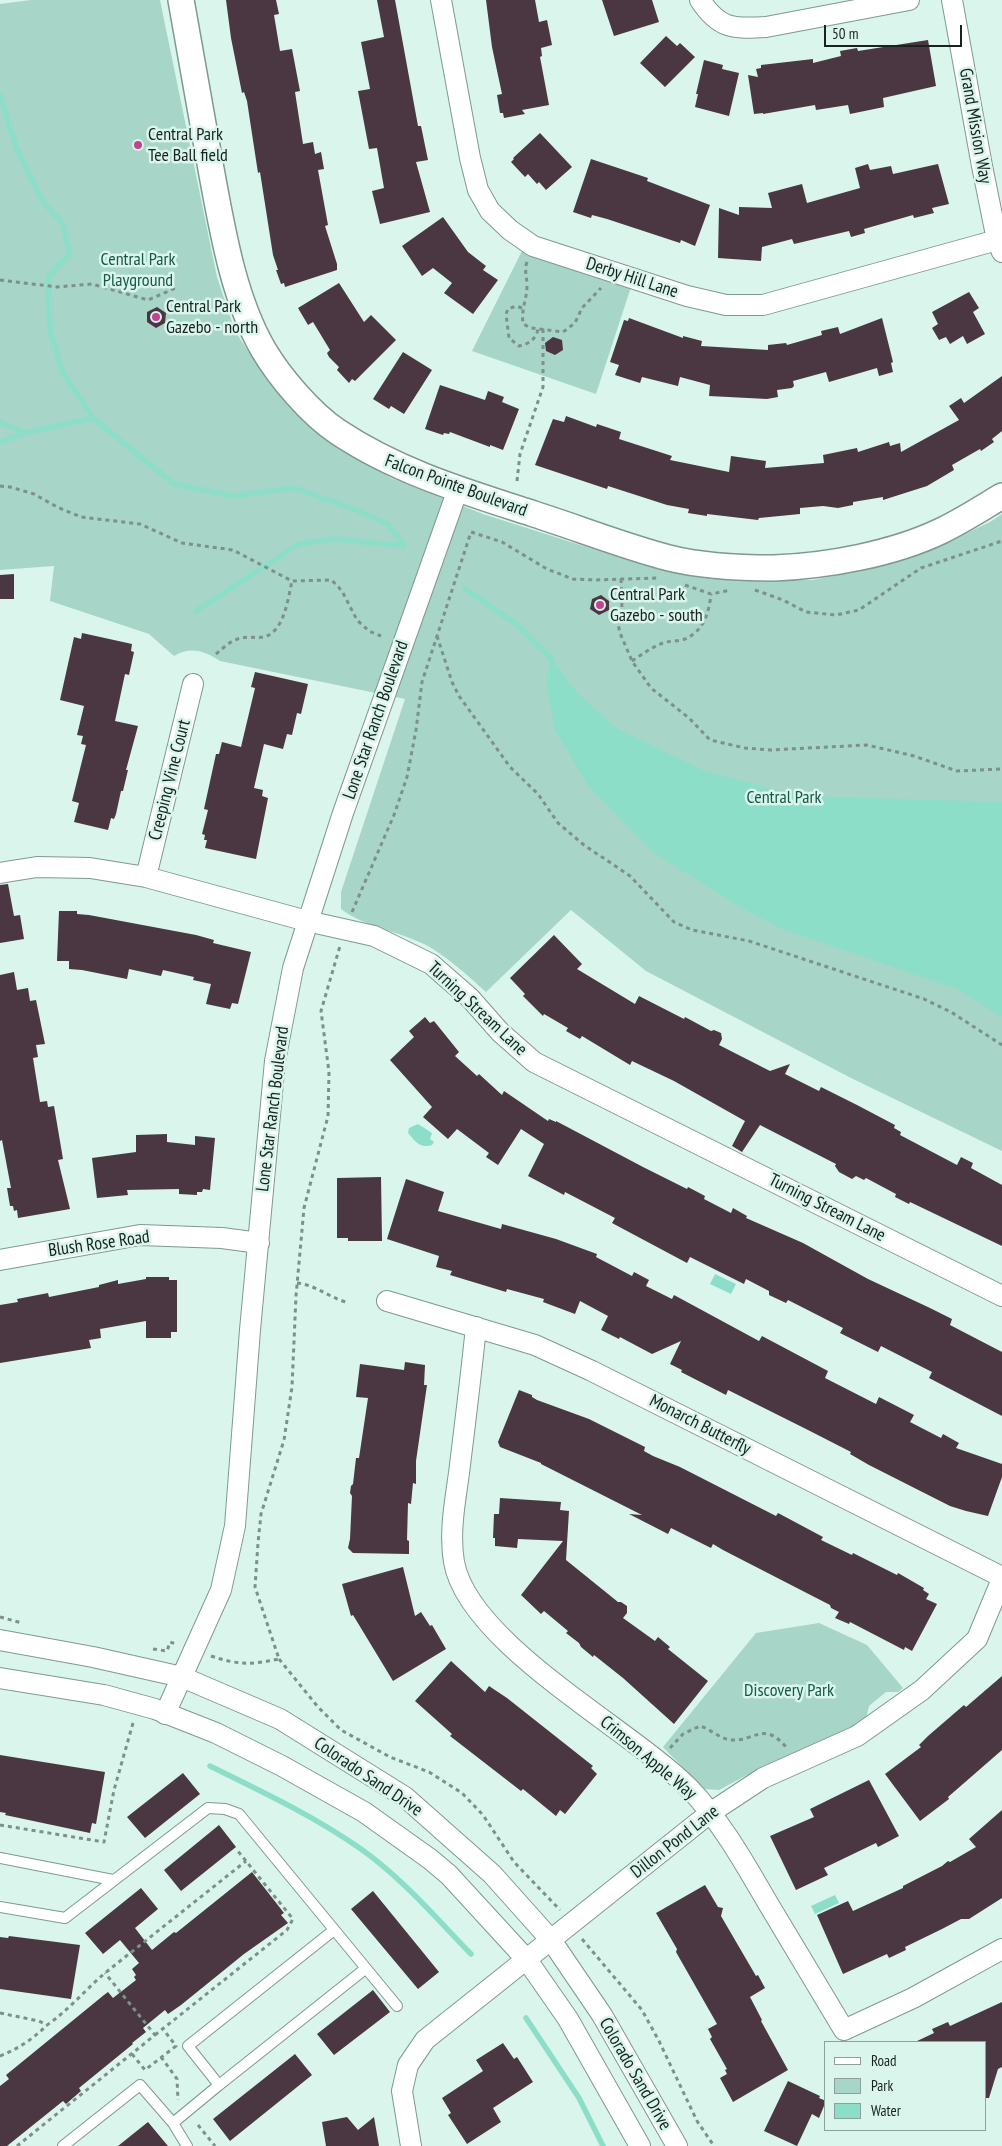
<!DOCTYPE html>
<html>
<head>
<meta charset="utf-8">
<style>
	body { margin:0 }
	#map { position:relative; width:1002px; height:2146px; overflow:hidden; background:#d9f5ec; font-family:"PT Sans Narrow",sans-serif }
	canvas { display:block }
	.legend { position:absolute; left:824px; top:2041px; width:162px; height:90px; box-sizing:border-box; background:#d9f5ec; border:1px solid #8ca19a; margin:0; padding:6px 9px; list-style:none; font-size:15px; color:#18221f }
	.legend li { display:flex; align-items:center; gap:10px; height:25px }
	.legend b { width:25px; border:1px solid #8ca19a }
	.scale { position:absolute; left:824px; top:25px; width:138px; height:22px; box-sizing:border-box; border:2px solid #18221f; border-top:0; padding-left:6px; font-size:15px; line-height:18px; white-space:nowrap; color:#18221f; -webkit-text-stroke:4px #d9f5ec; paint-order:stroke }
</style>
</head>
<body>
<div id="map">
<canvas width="1002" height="2146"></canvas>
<ul class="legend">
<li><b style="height:6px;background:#fff"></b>Road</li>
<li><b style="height:14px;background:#a7d5c8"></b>Park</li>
<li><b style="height:14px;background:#8ddec8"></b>Water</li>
</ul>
<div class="scale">50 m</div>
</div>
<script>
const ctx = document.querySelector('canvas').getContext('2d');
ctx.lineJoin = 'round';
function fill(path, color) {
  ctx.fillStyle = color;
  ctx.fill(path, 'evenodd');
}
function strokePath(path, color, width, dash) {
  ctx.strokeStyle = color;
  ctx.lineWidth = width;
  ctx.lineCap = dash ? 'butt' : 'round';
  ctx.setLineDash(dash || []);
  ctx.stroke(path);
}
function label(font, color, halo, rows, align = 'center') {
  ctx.font = font + ' "PT Sans Narrow",sans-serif';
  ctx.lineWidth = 5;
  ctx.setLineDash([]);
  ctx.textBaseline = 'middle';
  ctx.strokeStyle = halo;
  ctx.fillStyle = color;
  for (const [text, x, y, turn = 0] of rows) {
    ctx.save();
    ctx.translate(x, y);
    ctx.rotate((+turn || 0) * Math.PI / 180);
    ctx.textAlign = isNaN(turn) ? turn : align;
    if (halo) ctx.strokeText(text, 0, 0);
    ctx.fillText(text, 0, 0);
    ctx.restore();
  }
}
const green = new Path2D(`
	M31 0H160L217 277 235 331 267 380 306 423 348 452 391 478 483 514 646 566 686 575 729 580H813L873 568 929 551 990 522 1002 514V1151L851 1078 646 971 571 910 486 992C467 975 447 956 424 944 397 931 365 927 341 909V892L405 699 220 661C205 651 191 646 174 656L149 634 50 601 54 566 0 570V4Z
	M523 249 631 287 596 394 472 351Z
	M819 1623 867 1645 903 1688 898 1692H886L869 1706 866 1718 852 1729 765 1770 745 1776 719 1790 704 1789 663 1747 756 1633Z`);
const water = new Path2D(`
	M550 657 578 694 616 728 705 771 799 796 1002 802V1017L957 989 782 929 737 905 654 853 589 787 555 730 547 687Z
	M418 1124 432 1133 430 1139 434 1142 432 1145C420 1149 415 1141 408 1133L409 1128Z
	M715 1274 736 1284 731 1294 710 1284Z
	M835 1895 839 1903 815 1914 811 1906Z`);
const stream = new Path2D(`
	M0 95 16 147 43 202 63 224 70 254 48 277 50 330 63 373 93 418 174 484 233 496 294 488 351 508 388 524 404 546
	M0 422 25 433 93 418
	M0 442 25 433
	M465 589 516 624 550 657 553 663
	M196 611 299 544 334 539 404 546
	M210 1766C261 1791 314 1816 361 1849 402 1878 436 1918 471 1954
	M526 2018 579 2098 603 2146`);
const building = new Path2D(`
	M226 0H276L279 14 274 15 280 51 292 49 300 91 295 92 303 144 313 142 315 154 321 152 324 169 318 170 328 225 325 226 337 264V270L285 287 284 283 281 284 276 270H278L273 255 260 172 258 173 247 101 244 92 242 93 231 38Z
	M377 0H395L418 126H421L428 160 416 162 430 212 380 224 372 191 384 188 377 148 369 149 358 91 370 89 361 42 384 37Z
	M486 0H535L539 22 547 20 552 45 541 48 542 56 540 57 549 105 522 110 525 114 504 118 503 113H500L497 95 502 94 492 47Z
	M602 0H652L659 22 614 36Z
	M666 36 677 46 680 43 695 57 665 87 640 63Z
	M928 40 936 86 883 98 884 107 850 114 848 105 816 110 815 105 763 114V113L754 114 748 75 758 77 756 69 761 68V65L813 59V63L841 56 840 51 857 48 858 51Z
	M704 60 723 65 722 69 739 73 729 116 695 107 698 94H696Z
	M540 133 572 167 546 190 539 182 537 184 528 174 525 177 511 162 514 159 513 158Z
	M591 159 648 178 647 181 710 205 695 246 681 240 680 243 607 219 592 215 591 218 573 212Z
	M868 164 870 170 891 166 893 174 938 164 949 204 932 208 934 213 914 218 913 215 864 229 865 233 851 237 849 231 794 244 792 239 762 247 761 261 718 258 719 208 739 215V207L772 208 768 193 802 184 807 203 860 188 855 168Z
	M443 217 468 252 486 266 483 270 498 280 473 314 444 293 452 283 433 268 422 276 402 246Z
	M339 283 364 322 371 315 396 340 355 381 352 379 349 383 337 370 339 367 329 357 327 353 330 350 313 322 308 325 298 308Z
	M969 292 979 308 973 312 985 334 967 344 963 336 950 344 946 337 939 340 932 328 938 324 932 312Z
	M157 307 166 313 165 323 156 328 147 322V312Z
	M629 318 683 338V336L702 341 701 346 768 350V345L786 343 787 345 822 335 821 331 838 327 840 334 882 318 893 362 891 363 893 372 879 376 877 368 829 382 826 372 793 381 794 386 792 388 777 390 778 397 767 399 709 396 710 385 680 377 678 386 642 377 640 383 615 375 619 365 610 362 624 320 628 321Z
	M553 337 562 340 563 350 555 355 546 351 545 343Z
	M403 352 432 370 404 414 391 406 389 409 373 399Z
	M1002 376V431L992 439 994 442 981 451 980 449 952 465 954 470 927 486 883 500V497L853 502V505L838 508 823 506 800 508V514L759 518 758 520 707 514V516L688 513 689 509 667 505 608 486 607 489 535 465 553 419 564 422 566 416 596 427 597 424 621 432 619 439 672 456 670 460 729 472 731 456 766 461 765 468 824 463 823 455 857 448 858 452 889 442 890 446 900 443 901 452 959 420 949 406 961 398 964 403Z
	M440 385 485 400 488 391 504 397 502 402 519 409 503 450 490 445V447L450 432 449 434 444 433 443 435 425 429Z
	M14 574V599H0V575Z
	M601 595 609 601V610L599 615 590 609 592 599Z
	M82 633 132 644 131 651 134 652 129 675 125 674 115 721 138 726 126 770H128L123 791H121L116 814 114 819 111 818 108 830 74 822 79 803 72 801 86 745 81 744 83 736 77 735 84 706 60 700 74 637 81 639Z
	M255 672 308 684 301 714 297 713 292 735 287 734 283 749 264 744 254 788 263 790 262 796 268 798 256 859 205 848 207 840H204L205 835 202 834 208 810 204 809 216 754H219L222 742 241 747 255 688 251 687Z
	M8 884 14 916 20 915 24 939 0 943V885Z
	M59 911H77V914L89 915 196 935 214 940 213 943 251 952 238 1004 232 1003 230 1009 206 1004 211 984 193 980 194 977 163 970 161 976 129 969 127 979 82 970 69 969V961H57Z
	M554 935 582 964 577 969 635 1004 639 996 684 1019 685 1017 711 1031 714 1030 721 1033 722 1039 719 1045 770 1071 790 1064 785 1074 819 1091 821 1087 857 1105 895 1125 894 1128 901 1132 900 1135 957 1165 961 1157 973 1163 971 1168 1002 1185V1246L910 1202 909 1204 895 1197 896 1194 866 1178 864 1180 856 1176 852 1179 839 1172 835 1166 836 1164 760 1125 742 1152 732 1146 745 1121 674 1081 632 1061 630 1065 582 1036 580 1039 566 1031 568 1028 544 1014 543 1016 523 996 525 994 510 978Z
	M14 972 17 990 28 988 30 1001 36 1000 45 1044 36 1045 38 1057 33 1058 40 1102 47 1101 48 1107 54 1106 63 1159 58 1160 70 1209 18 1218 17 1210 14 1211 13 1206H10L7 1188H11L2 1140 0 1141V975Z
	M425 1017 430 1023 434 1021 459 1052 455 1056 477 1076 479 1074 502 1095 504 1091 548 1121 549 1119 556 1122V1121L643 1167 687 1189 688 1187 705 1196 704 1199 731 1213 733 1208 747 1216 746 1218 803 1243 868 1279 930 1308 952 1319 950 1325 1002 1352V1416L929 1378 932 1372 881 1346 878 1352 840 1333 843 1328 788 1300 786 1303 769 1295V1291L746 1279 744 1284 690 1257 687 1263 612 1223 615 1218 565 1192 564 1195 528 1176 544 1144 521 1129 498 1165 486 1157 489 1153 457 1129 448 1139 423 1117 432 1107 390 1060 414 1037 409 1031Z
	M167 1134V1142L195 1145V1136L215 1138 210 1190 203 1189 202 1192H197V1195L179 1194V1189L127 1190 128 1195 97 1198 92 1158 136 1152V1135Z
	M381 1177 382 1241H348V1238H337V1178Z
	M406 1179 444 1192 438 1211 501 1229 502 1224 556 1239 597 1254 596 1257 632 1276 634 1272 649 1280 646 1286 672 1299 674 1295 759 1341 762 1336 828 1371 825 1378 876 1404 879 1397 914 1415 910 1422 941 1438 943 1434 959 1443 956 1448 1002 1464V1477L988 1516 966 1511 950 1506 869 1465 850 1454 851 1452 808 1430 728 1390 726 1395 681 1372 682 1370 670 1364 681 1341 652 1354 620 1337 619 1339 601 1330 608 1316 580 1301 575 1314 543 1302 544 1299 507 1289 506 1292 450 1275 452 1271 436 1267 439 1256 387 1239Z
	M146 1277H169V1280H177V1332H171V1338H146V1321L100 1329 101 1338 89 1340 91 1348 0 1363V1305L18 1302 17 1299 48 1293 49 1297 99 1287V1285L118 1280V1284L146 1279Z
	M405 1362 425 1365 424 1385H427L416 1461V1484L413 1483 411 1504 408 1503 407 1540 409 1541V1554L353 1553 348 1548 350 1539 352 1496 350 1493 351 1486 353 1484 356 1458H359L368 1398 356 1397 360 1364 404 1370Z
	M519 1390 532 1395V1397L537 1400 589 1419 645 1447 644 1451 653 1456 680 1467 776 1516 778 1513 823 1537 821 1540 852 1555 853 1553 897 1575 898 1573 924 1588 923 1590 929 1594 926 1599 937 1604 912 1651 905 1647 904 1650 850 1622 849 1624 835 1618 839 1612 831 1608 830 1605 723 1550 713 1544 711 1548 671 1528 668 1534 629 1514 642 1515 541 1464V1463L500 1447 498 1442Z
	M500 1498 561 1502 560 1510 569 1511 566 1560 618 1602H621L627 1606V1613L623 1618 655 1641 658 1637 670 1647 668 1649 708 1681 674 1724 623 1678 594 1655 593 1657 581 1647 579 1643 566 1633 568 1631 544 1611 541 1614 521 1595 563 1541 518 1539 517 1548 495 1546V1538H493L494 1514H499Z
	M403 1567 415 1616 421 1612 430 1626 432 1625 446 1649 393 1681 353 1615 351 1616 342 1584Z
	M451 1661 485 1692 489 1686 507 1698 593 1766 591 1768 597 1774 565 1814 560 1810 556 1816 523 1789 521 1791 450 1736 452 1734 415 1701Z
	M1002 1676V1750L948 1797 949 1799 920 1821 885 1774 921 1747 919 1745 928 1736 964 1705 966 1707Z
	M0 1755 105 1772 96 1824 92 1823 90 1833 5 1815 6 1813 0 1812Z
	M183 1773 200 1794 145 1838 127 1817Z
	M869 1780 899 1836 878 1847 876 1843 824 1868 828 1875 796 1890 770 1836 814 1817 810 1809Z
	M1002 1810V1898L969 1919H961L942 1929 905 1947 906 1950 889 1958 887 1954 843 1974 817 1915 848 1901 853 1911 903 1888V1886L942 1866 948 1861 950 1862 976 1847 969 1839Z
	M219 1825 236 1847 181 1891 164 1870Z
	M252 1872 284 1913 281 1915 288 1923 244 1954 181 2005 168 2014 165 2010 143 2028 146 2032 132 2043 133 2044 79 2088 81 2091 66 2104 63 2101 7 2146H0V2086L9 2079 6 2075 104 1995 108 1992 113 1998 136 1980 134 1977 136 1975 132 1969 139 1963 120 1940 103 1954 85 1933 141 1888 158 1909 135 1928 152 1950 174 1932 176 1933Z
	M705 1885 718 1907 723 1908 721 1916 756 1976 758 1975 765 1988 750 1997 762 2020 761 2021 788 2070 733 2102 720 2078 727 2074 725 2070 727 2069 710 2039 712 2037 708 2029 717 2024 676 1952 677 1949 656 1913Z
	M373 1891 439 1972 418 1989 351 1909Z
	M9 1936 80 1945 71 1999 0 1989V1937L8 1938Z
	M373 1990 390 2012 334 2055 317 2034Z
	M1002 2002V2067L998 2069 989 2098H986V2042H915L934 2033 932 2029 948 2022 950 2026Z
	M503 2043 514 2059 517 2057 533 2082 493 2108 501 2122 467 2144 448 2115 451 2113 442 2098 483 2071 476 2060Z
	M295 2054 312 2075 230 2141 213 2119Z
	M788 2081 820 2096 819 2098 826 2101 819 2118 812 2114 797 2146 764 2131Z
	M347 2117 358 2130 374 2117 379 2146H326L322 2122Z
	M148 2122 168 2146H118Z`);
const path = new Path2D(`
	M527 262C524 270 527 277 527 285 527 300 521 308 523 324L531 328 563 332 575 323 582 308 601 288
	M0 280 57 287 92 284 148 300 178 287
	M522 308 516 306 508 309 506 314 509 338 519 346C529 344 536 339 538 329
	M517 481 520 454 543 387V329
	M0 486 10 487 34 494 57 507 81 517 140 524 182 543 233 550 292 581 331 580 337 585 343 593 357 620 369 631 381 636
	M621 579 622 609 618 624 620 633 632 661 651 688 689 718 710 740 745 748 770 750 867 745 914 756 957 771 1002 769
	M685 585 711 594 731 590
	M755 590 783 600 806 612 836 615 859 610 921 568 1002 541
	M437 636 452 682 459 696 510 767 538 794 558 823 584 845 630 876 674 922 692 930 749 941 924 999 951 1012 1002 1045
	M216 654C222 649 228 643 235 640 252 632 266 647 280 623 287 610 289 594 292 581
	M632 661C643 654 653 646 666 642 672 641 679 641 685 639 704 631 709 612 711 594
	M352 912 394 815 407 777 416 730 422 682 471 532 502 542 547 569 573 579 595 580 657 578
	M297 1283C316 1285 328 1297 346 1302
	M0 1617 22 1623
	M153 1649 167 1651 170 1642 176 1644
	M211 1656C238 1665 251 1665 279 1659L255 1587 258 1543 261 1514 284 1440 292 1387 296 1296 304 1208 328 1116 329 1072 321 1011 340 946
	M279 1659 318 1707 341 1730 390 1757 429 1772 462 1793 483 1815 514 1862 560 1910
	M670 1748 683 1734 700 1726C711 1729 721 1740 732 1740 755 1741 764 1721 786 1747
	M0 1825 104 1842 114 1790 133 1723
	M582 1939 642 2010 659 2041 697 2121 714 2146
	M0 2013 39 2021 47 2025C69 2010 85 1990 105 1973L246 1861
	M155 2035 287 1930 293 1919 237 1850
	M132 2054 145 2070 176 2046 163 2029
	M0 2056C18 2049 33 2039 47 2025
	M161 2057 177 2079 178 2100
	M198 2125 215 2146
	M17 2146 155 2035 105 1973`);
const service = new Path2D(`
	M0 1858 113 1880
	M0 1907 65 1918 208 1808 225 1809 239 1814 397 2006
	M334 1930 188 2046 219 2085 365 1969
	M63 2146 140 2085 173 2123
	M187 2146 173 2123 219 2085`);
const minor = new Path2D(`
	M441 0 470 158 478 190 490 211 510 230 533 246 687 296 726 305H763L997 240
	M700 0C719 29 733 29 766 27L909 0
	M952 0 982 166 997 240 1002 252
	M0 873 37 867 90 868 146 877 307 921 374 936 431 964 470 998 500 1032 534 1062 1002 1296
	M146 877 193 684
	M0 1260 140 1235 222 1238 259 1243
	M387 1301 535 1345 592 1371 1002 1577
	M476 1327C471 1376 465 1424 459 1473 455 1502 449 1533 454 1562 468 1643 630 1729 689 1788 722 1822 745 1864 769 1905 794 1947 819 1988 844 2030L913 1998 1002 1949
	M0 1640 93 1657 182 1677 280 1719 405 1797 492 1874 551 1940 602 2015 677 2146
	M0 1678 104 1695 155 1709 216 1733 282 1766 364 1812 430 1859 449 1875 527 1960 568 2019 640 2146
	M165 1714 221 1590 235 1526 250 1330 275 1061 293 968 343 813 458 489
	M411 2146 402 2091 408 2065 425 2040 710 1813 763 1778 857 1736 922 1690 977 1639 1002 1579`);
const tertiary = new Path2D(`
	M181 0C191 56 201 112 211 169 222 228 233 297 263 349 280 378 311 414 338 432 398 472 466 492 534 514 578 528 623 546 669 558 701 566 741 568 774 568 827 566 893 554 941 531 962 521 982 508 1002 496`);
const markers = [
	[138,145,5,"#c14391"],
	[156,317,5,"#c14391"],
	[600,605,5,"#c14391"]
];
const streetNames = [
	["Grand Mission Way",975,126,80],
	["Derby Hill Lane",632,278,18],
	["Falcon Pointe Boulevard",456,486,20],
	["Lone Star Ranch Boulevard",376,720,-71],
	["Creeping Vine Court",170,780,-76],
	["Turning Stream Lane",477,1009,43],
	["Lone Star Ranch Boulevard",273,1109,-83],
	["Turning Stream Lane",827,1208,27],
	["Blush Rose Road",99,1244,-8],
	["Monarch Butterfly",700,1425,27],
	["Crimson Apple Way",648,1758,40],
	["Colorado Sand Drive",368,1777,34],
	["Dillon Pond Lane",675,1842,-38],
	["Colorado Sand Drive",635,2074,60]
];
const poiNames = [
	["Central Park",148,135],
	["Tee Ball field",148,156],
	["Central Park",166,307],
	["Gazebo - north",166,328],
	["Central Park",610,595],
	["Gazebo - south",610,616]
];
const parkNames = [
	["Central Park",138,260],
	["Playground",138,281],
	["Central Park",784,798],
	["Discovery Park",789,1691]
];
fill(green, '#a7d5c8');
fill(water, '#8ddec8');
strokePath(stream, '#8ddec8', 5.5);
fill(building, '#4a3741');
strokePath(service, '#7f9991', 12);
strokePath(minor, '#7f9991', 22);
strokePath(tertiary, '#7f9991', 28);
strokePath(path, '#7d908a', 3, [4, 4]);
strokePath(service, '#fff', 10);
strokePath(minor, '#fff', 20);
strokePath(tertiary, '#fff', 25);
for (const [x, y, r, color] of markers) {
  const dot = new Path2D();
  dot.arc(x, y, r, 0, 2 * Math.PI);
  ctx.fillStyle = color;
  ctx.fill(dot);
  strokePath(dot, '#d9f5ec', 2);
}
label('18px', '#18221f', '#d9f5ec', streetNames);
label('18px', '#18221f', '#d9f5ec', poiNames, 'left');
label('18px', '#16584a', '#d9f5ec', parkNames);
</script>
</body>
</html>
